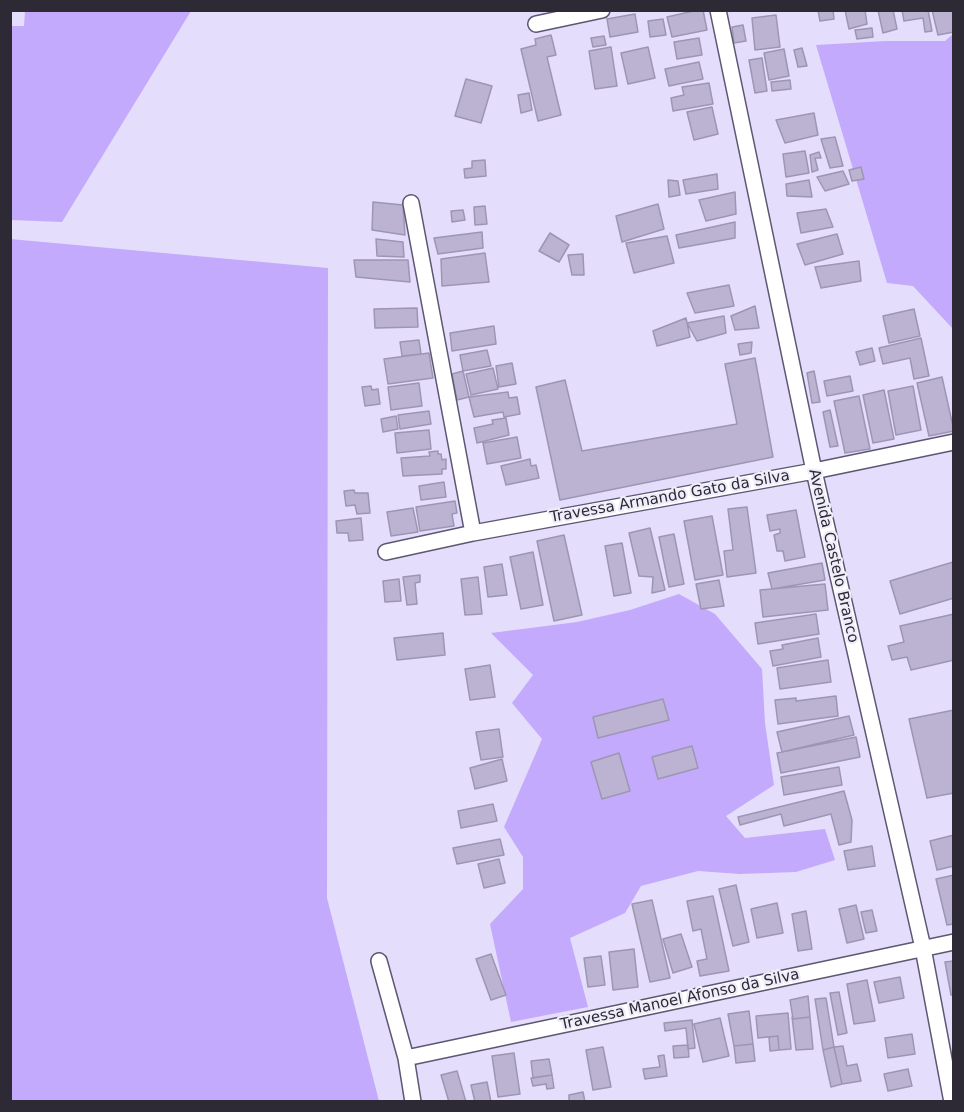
<!DOCTYPE html>
<html>
<head>
<meta charset="utf-8">
<style>
	body { margin:0 }
	#map { position:relative; width:964px; height:1112px; overflow:hidden; background:#e5ddfc; font-family:"DejaVu Sans",sans-serif }
	canvas { display:block }
	.frame { position:absolute; inset:0; border:12px solid #2d2a36; pointer-events:none }
</style>
</head>
<body>
<div id="map">
<canvas width="964" height="1112"></canvas>
<div class="frame"></div>
</div>
<script>
const ctx = document.querySelector('canvas').getContext('2d');
ctx.lineJoin = 'round';
function fill(path, color) {
  ctx.fillStyle = color;
  ctx.fill(path, 'evenodd');
}
function strokePath(path, color, width, dash) {
  ctx.strokeStyle = color;
  ctx.lineWidth = width;
  ctx.lineCap = dash ? 'butt' : 'round';
  ctx.setLineDash(dash || []);
  ctx.stroke(path);
}
function label(font, color, halo, rows, align = 'center') {
  ctx.font = font + ' "DejaVu Sans",sans-serif';
  ctx.lineWidth = 4.5;
  ctx.setLineDash([]);
  ctx.textBaseline = 'middle';
  ctx.strokeStyle = halo;
  ctx.fillStyle = color;
  for (const [text, x, y, turn = 0] of rows) {
    ctx.save();
    ctx.translate(x, y);
    ctx.rotate((+turn || 0) * Math.PI / 180);
    ctx.textAlign = isNaN(turn) ? turn : align;
    if (halo) ctx.strokeText(text, 0, 0);
    ctx.fillText(text, 0, 0);
    ctx.restore();
  }
}
const green = new Path2D(`
	M25 11H191L62 222 11 220V26H24Z
	M953 34V329L913 286 887 283 816 45 886 41H945Z
	M10 239 328 268 327 898 379 1101H11Z
	M679 594 715 614 762 669 765 723 774 785 726 816 745 838 825 829 835 860 796 872 740 874 698 871 641 886 625 913 570 938 588 1007 511 1022 490 924 523 889V857L504 827 542 739 512 703 533 675 491 633 577 622 630 610Z`);
const building = new Path2D(`
	M698 10H703L707 30 672 37 667 17Z
	M818 10H833L834 19 820 21Z
	M845 10H865L867 24 849 29Z
	M878 10H893L897 29 883 33Z
	M902 10H928L932 31 925 32 923 18 904 21Z
	M932 10H953L954 32 938 35Z
	M635 14 638 32 610 37 607 19Z
	M776 15 780 47 755 50 752 18Z
	M663 19 666 35 650 37 648 21Z
	M743 25 746 41 734 43 732 27Z
	M872 28 873 37 857 39 855 30Z
	M551 35 556 55 547 57 561 115 538 121 521 49 536 45 535 39Z
	M604 36 606 45 593 47 591 38Z
	M699 38 702 55 677 59 674 42Z
	M611 47 617 86 595 89 589 51Z
	M648 47 655 78 628 84 621 53Z
	M802 48 807 66 798 67 794 50Z
	M784 49 789 76 769 80 764 53Z
	M762 58 767 91 755 93 749 60Z
	M699 62 703 79 669 86 665 69Z
	M466 79 492 86 481 123 455 116Z
	M790 80 791 89 772 91 771 82Z
	M709 83 713 104 673 111 671 98 684 95 682 87Z
	M529 93 532 110 521 113 518 95Z
	M712 107 718 134 694 140 687 112Z
	M814 113 818 135 785 143 776 120Z
	M835 137 843 166 830 168 821 139Z
	M805 151 809 173 786 177 783 154Z
	M819 152 821 158H815L818 170 812 172 810 155Z
	M485 160 486 176 465 178 464 169 472 168V161Z
	M861 167 864 179 852 181 849 170Z
	M843 171 849 184 825 191 817 177Z
	M717 174 718 189 686 194 683 180Z
	M668 180 678 181 680 195 669 197Z
	M809 180 812 197 787 196 786 184Z
	M735 192 736 214 706 221 699 200Z
	M373 202 403 205 405 235 372 230Z
	M658 204 664 229 622 242 616 216Z
	M485 206 487 224 475 225 474 207Z
	M826 209 833 227 801 233 797 213Z
	M463 210 465 220 452 222 451 211Z
	M735 222V238L679 248 676 235Z
	M482 232 483 248 438 254 434 238Z
	M550 233 569 245 559 262 539 251Z
	M837 234 843 254 805 265 797 244Z
	M667 236 674 263 634 273 626 243Z
	M376 239 403 242 404 257 377 256Z
	M485 253 489 282 442 286 441 259Z
	M583 254 584 275H572L568 255Z
	M354 260H408L410 282 356 277Z
	M859 261 861 281 821 288 815 267Z
	M729 285 734 306 695 313 687 293Z
	M755 306 759 328 735 330 731 316Z
	M417 308 418 327 375 328 374 309Z
	M914 309 920 336 889 343 883 316Z
	M724 316 726 333 697 341 687 323Z
	M686 318 690 337 657 346 653 331Z
	M494 326 496 344 452 351 450 333Z
	M921 338 929 376 914 379 910 358 883 364 879 348Z
	M419 340 421 354 402 356 400 342Z
	M752 342 751 353 740 355 738 344Z
	M872 348 875 361 860 365 856 352Z
	M487 350 491 366 463 371 460 355Z
	M429 353 433 378 388 384 384 359Z
	M755 358 773 457 560 500 536 387 565 380 582 451 737 424 725 364Z
	M512 363 516 384 499 387 496 366Z
	M493 368 498 389 471 395 466 374Z
	M463 371 469 397 457 400 452 374Z
	M814 371 820 402 812 403 807 373Z
	M850 376 853 391 827 396 824 381Z
	M942 377 954 431 929 436 917 383Z
	M419 383 422 406 391 410 388 387Z
	M371 386 372 390 378 389 380 404 365 406 362 387Z
	M913 386 921 430 896 435 888 391Z
	M884 390 894 439 873 443 863 395Z
	M508 392 509 398 517 397 520 414 504 417 503 412 474 417 469 397Z
	M859 396 870 449 845 453 834 401Z
	M830 410 838 446 830 447 823 412Z
	M429 411 431 424 400 429 398 415Z
	M396 416 398 429 383 432 381 419Z
	M506 418 509 435 477 443 474 428 493 424 492 420Z
	M429 430 431 449 397 453 395 433Z
	M517 437 521 458 487 464 483 443Z
	M438 451V454H441L442 460 446 459V469H442V474L403 476 401 458 430 456 429 452Z
	M530 459 531 466 536 465 539 478 506 485 501 466Z
	M444 482 446 497 421 500 419 486Z
	M354 490 355 493H368L370 513 357 514 355 505 346 506 344 491Z
	M455 501 457 513 452 514 454 526 420 531 416 507Z
	M747 507 756 573 727 577 724 551 733 550 728 509Z
	M413 508 418 532 391 536 387 512Z
	M796 510 805 557 785 561 783 551H777L774 535 780 533V529L770 531 767 515Z
	M712 516 723 575 695 580 684 521Z
	M361 518 363 540 349 541 348 533H337L336 521Z
	M650 528 665 590 652 593 653 577 639 576 629 533Z
	M674 534 684 584 669 587 659 537Z
	M564 535 582 615 554 621 537 541Z
	M622 543 631 593 614 596 605 546Z
	M533 552 543 605 521 609 510 557Z
	M953 562 954 598 900 614 890 581Z
	M822 563 825 580 772 589 768 573Z
	M502 564 507 595 488 597 484 567Z
	M420 575V582L415 583 417 604 407 605 403 577Z
	M478 577 482 614 465 615 461 579Z
	M399 579 401 601 385 602 383 581Z
	M719 580 724 606 701 609 696 584Z
	M825 584 828 610 763 617 760 590Z
	M816 614 819 634 758 644 755 623Z
	M954 614V660L911 670 907 657 892 660 888 646 904 642 900 626Z
	M443 633 445 655 397 660 394 638Z
	M818 638 821 657 773 666 770 651 783 649 782 645Z
	M828 660 831 682 780 689 777 668Z
	M490 665 495 697 470 700 465 669Z
	M836 696 838 716 778 724 775 700 796 698V701Z
	M663 699 669 720 598 738 593 717Z
	M954 710V793L927 798 909 719Z
	M849 716 854 735 782 752 777 732Z
	M499 729 503 757 481 760 476 732Z
	M856 737 860 757 781 773 777 753Z
	M692 746 698 768 658 779 652 757Z
	M619 753 630 791 602 799 591 762Z
	M502 759 507 781 475 789 470 768Z
	M839 767 842 785 784 795 781 777Z
	M844 791 852 820 851 842 839 845 831 814 784 826 781 814 740 825 738 817Z
	M493 804 497 821 461 828 458 811Z
	M954 835V866L937 870 930 841Z
	M500 839 504 855 457 864 453 848Z
	M872 846 875 866 848 870 844 851Z
	M499 859 505 883 484 888 478 864Z
	M954 875V924L947 925 936 879Z
	M736 885 749 942 733 946 719 889Z
	M713 896 729 971 700 976 697 961 707 959 701 929 693 931 687 901Z
	M652 900 670 978 650 982 632 904Z
	M777 903 783 933 757 938 751 909Z
	M856 905 864 939 847 943 839 909Z
	M872 910 877 931 866 933 861 912Z
	M806 911 812 949 798 951 792 914Z
	M681 934 692 967 673 973 663 939Z
	M634 949 638 987 613 990 609 952Z
	M491 954 506 995 491 1000 476 959Z
	M601 956 605 985 588 987 584 958Z
	M954 961V995H951L945 962Z
	M900 977 904 998 879 1003 874 982Z
	M867 980 875 1021 854 1024 847 984Z
	M839 992 847 1033 838 1035 830 993Z
	M808 996 810 1017 793 1019 790 1000Z
	M826 998 834 1047 823 1050 815 999Z
	M749 1011 753 1044 734 1046 728 1014Z
	M788 1013 791 1049 779 1050 778 1036 758 1038 756 1016Z
	M792 1017 793 1019 810 1017 813 1049 796 1050Z
	M720 1018 729 1056 703 1062 694 1024Z
	M692 1020 695 1048 688 1049 686 1028 665 1031 664 1023Z
	M912 1034 915 1054 888 1058 885 1038Z
	M778 1036 779 1050 770 1051 769 1037Z
	M753 1044 755 1061 736 1063 734 1046Z
	M688 1045 689 1057 674 1058 673 1046Z
	M843 1046 847 1066 857 1064 861 1081 842 1084 834 1047Z
	M603 1047 611 1087 593 1090 586 1050Z
	M834 1047 842 1084 831 1087 823 1050Z
	M514 1053 520 1094 498 1097 492 1056Z
	M664 1055 667 1076 645 1079 643 1069 660 1067 658 1056Z
	M549 1059 552 1075 533 1078 531 1061Z
	M908 1069 912 1086 888 1091 884 1074Z
	M457 1071 466 1102H449L441 1075Z
	M552 1075 554 1088 547 1089 546 1084 533 1086 531 1078Z
	M487 1082 491 1102H475L471 1085Z
	M583 1092 585 1102H569V1095Z`);
const minor = new Path2D(`
	M718 10 814 471 923 948 952 1102
	M536 24 602 10
	M411 203 473 533
	M386 552 473 533 814 471 954 442
	M379 961 406 1058 413 1102
	M406 1058 954 942`);
const streetNames = [
	["Travessa Armando Gato da Silva",670,497,-10],
	["Avenida Castelo Branco",833,556,77],
	["Travessa Manoel Afonso da Silva",680,1000,-12]
];
fill(green, '#c3aafc');
fill(building, '#bbb3d1');
strokePath(building, '#9d96b3', 1.5);
strokePath(minor, '#5e5772', 18);
strokePath(minor, '#fff', 15);
label('15px', '#2d2a36', '#f0edfa', streetNames);
</script>
</body>
</html>
